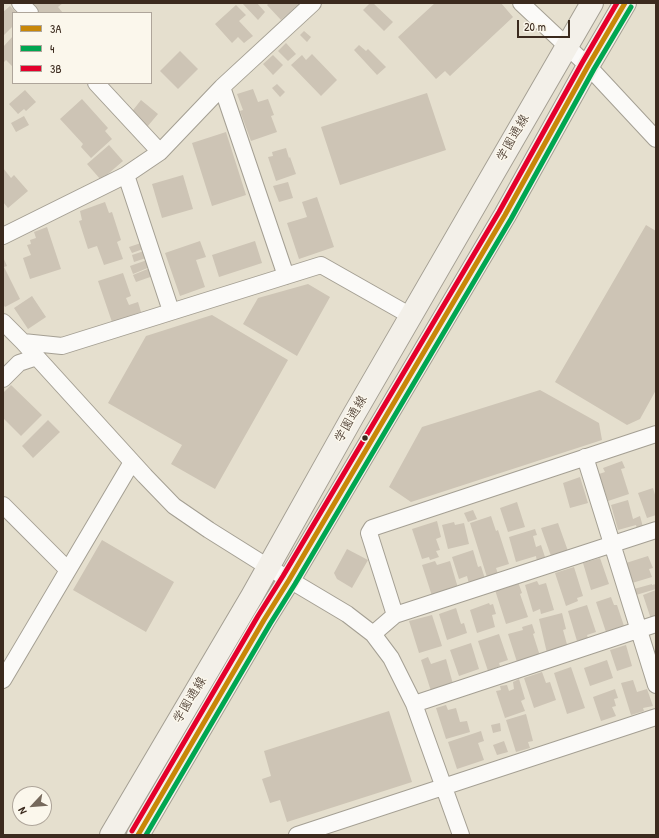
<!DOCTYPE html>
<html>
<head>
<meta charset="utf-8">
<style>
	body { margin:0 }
	#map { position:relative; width:659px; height:838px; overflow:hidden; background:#e5dfce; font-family:"Patrick Hand",sans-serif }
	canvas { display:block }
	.frame { position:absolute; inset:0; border:4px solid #3b2a1e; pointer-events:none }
	.legend { position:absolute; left:12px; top:12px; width:140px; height:72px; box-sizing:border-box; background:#fbf7ec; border:1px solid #aea59a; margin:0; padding:5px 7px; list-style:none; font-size:12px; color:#3b2a1e }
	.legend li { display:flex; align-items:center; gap:8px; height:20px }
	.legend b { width:20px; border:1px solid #aea59a }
	.north { position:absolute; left:12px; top:786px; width:40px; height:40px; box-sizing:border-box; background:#fbf7ec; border:1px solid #aea59a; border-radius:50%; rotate:244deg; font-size:11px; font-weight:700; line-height:16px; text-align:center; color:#3b2a1e }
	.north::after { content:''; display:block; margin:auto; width:14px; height:18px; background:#76695c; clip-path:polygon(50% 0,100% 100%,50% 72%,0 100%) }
	.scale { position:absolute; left:517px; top:20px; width:53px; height:18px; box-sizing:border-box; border:2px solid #3b2a1e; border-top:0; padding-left:5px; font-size:12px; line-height:14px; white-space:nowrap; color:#3b2a1e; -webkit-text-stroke:3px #fbf7ec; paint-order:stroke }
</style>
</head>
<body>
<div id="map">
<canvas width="659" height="838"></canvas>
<div class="frame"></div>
<ul class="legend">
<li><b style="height:5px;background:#c88708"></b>3A</li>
<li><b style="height:5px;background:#00a651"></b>4</li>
<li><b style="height:5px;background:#e4002b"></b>3B</li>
</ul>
<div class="north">N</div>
<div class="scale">20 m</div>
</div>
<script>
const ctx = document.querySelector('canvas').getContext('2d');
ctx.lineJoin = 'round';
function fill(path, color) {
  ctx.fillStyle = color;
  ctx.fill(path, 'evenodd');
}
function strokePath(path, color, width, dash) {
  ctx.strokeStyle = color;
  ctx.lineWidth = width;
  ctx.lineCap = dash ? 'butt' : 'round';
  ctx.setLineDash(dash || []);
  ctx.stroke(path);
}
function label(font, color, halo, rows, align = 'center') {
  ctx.font = font + ' "Patrick Hand","Klee One",sans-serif';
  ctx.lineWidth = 3;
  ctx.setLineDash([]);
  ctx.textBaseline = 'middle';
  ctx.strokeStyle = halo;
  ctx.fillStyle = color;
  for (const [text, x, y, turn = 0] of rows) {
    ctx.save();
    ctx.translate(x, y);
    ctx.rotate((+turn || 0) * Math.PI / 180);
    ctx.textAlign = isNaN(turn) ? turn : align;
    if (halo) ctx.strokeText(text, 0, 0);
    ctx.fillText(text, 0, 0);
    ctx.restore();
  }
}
const building = new Path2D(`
	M27 3H63L58 7 63 13H37Z
	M242 3H257L265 12 258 20Z
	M269 3H300L281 20 267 5Z
	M370 3H373L393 22 384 31 363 10Z
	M435 3H501L513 17 450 76 445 71 436 79 398 37Z
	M236 5 246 15 239 21 253 36 244 43 238 37 232 43 215 24Z
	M10 6 17 13H13V26L3 36V12Z
	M304 31 311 37 307 42 300 35Z
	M13 36V67L6 60 3 63V47Z
	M286 43 296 54 288 61 278 51Z
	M359 45 366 51 368 49 386 67 377 75 354 50Z
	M180 51 198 69 178 89 160 71Z
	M312 54 337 80 321 96 291 65 302 55 306 60Z
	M273 55 283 65 273 75 263 64Z
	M277 84 285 92 280 97 272 88Z
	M253 89 258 102 268 99 274 115 271 116 277 132 251 141 240 111 243 110 237 94Z
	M25 90 36 102 26 111 24 109 18 114 9 104Z
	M427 93 446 150 340 185 321 127Z
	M82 99 108 128 105 131 112 139 91 158 81 147 83 144 60 119Z
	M141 100 158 114 147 127 130 114Z
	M24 116 29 125 16 132 11 123Z
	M226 132 246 195 212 206 192 143Z
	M109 145 123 161 101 180 87 164Z
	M286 148 289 158 290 157 296 174 276 181 268 157 273 156 272 152Z
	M3 168 11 178 14 175 28 191 8 208 3 202Z
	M183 175 193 209 162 218 152 184Z
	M288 182 293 198 279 202 273 186Z
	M317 197 334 247 299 259 287 223 307 217 302 202Z
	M105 202 109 213 112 212 121 240 117 242 123 259 104 265 97 246 88 249 79 221 82 220 80 211Z
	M646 225 656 231V390L640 419 627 425 555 382Z
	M47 227 61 269 30 279 23 258 31 255 27 245 31 244 30 240 36 238 34 232Z
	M200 241 206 257 196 260 205 287 180 296 165 253Z
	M255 241 262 263 219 277 212 255Z
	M141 243 143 249 132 253 129 247Z
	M144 251 146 258 134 262 132 255Z
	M3 257 7 266 4 267 20 299 5 307 3 304Z
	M147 260 150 267 133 274 130 266Z
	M150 268 153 276 136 282 133 275Z
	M123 273 131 296 126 298 129 305 138 302 141 312 112 322 98 281Z
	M308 284 330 297 297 356 243 324 258 298Z
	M32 296 46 317 28 329 14 308Z
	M212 315 288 360 215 489 171 464 182 445 108 403 146 336Z
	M11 385 42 415 21 436 3 418V393Z
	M540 390 599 423 602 440 411 502 389 487 422 427Z
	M48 420 60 432 33 458 22 446Z
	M622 461 625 468 621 469 629 494 608 501 599 474 605 472 603 468Z
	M580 477 588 503 570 508 563 483Z
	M653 488 656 498V515L647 518 638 493Z
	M628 500 633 519 640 516 643 527 637 529 636 525 618 530 611 505Z
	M517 502 525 527 508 532 500 508Z
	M473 510 477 519 468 522 464 513Z
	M491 516 496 531 498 530 509 564 496 568 498 574 487 577 470 523Z
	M437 521 441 537 436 539 440 550 436 551 439 557 430 560 429 557 422 559 412 529Z
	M454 522 455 525 464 523 469 544 448 549 442 525Z
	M558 523 568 551 551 556 541 528Z
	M535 529 537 535 533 536 536 547 541 545 546 560 537 562 536 556 516 562 509 537Z
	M102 540 174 582 146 632 73 590Z
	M347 549 368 560 352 588 337 579 334 573Z
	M473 550 478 567 481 566 485 579 469 584 467 576 459 579 452 557Z
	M648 556 653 568 649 569 652 577 632 583 626 563Z
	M600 558 609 584 591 590 583 563Z
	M435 561 437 565 450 561 458 588 432 596 422 565Z
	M574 567 583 596 577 598 578 601 566 606 555 573Z
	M537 581 539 585 546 583 554 610 541 614 540 609 533 612 525 585Z
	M518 582 522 593 520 594 528 617 506 624 495 590Z
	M652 584V585L656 584V589L636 595 634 589Z
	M656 590V617L651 619 643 595Z
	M611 597 614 605H617L624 626 606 632 596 602Z
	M489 603 490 605 493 604 496 614 492 615 495 627 477 633 470 610Z
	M587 605 596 632 587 635 588 638 577 641 568 611Z
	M456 608 461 624 464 623 467 633 447 640 439 614Z
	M562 613 566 629 563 630 568 648 547 653 539 619Z
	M432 615 442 646 419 653 409 621Z
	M532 624 535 633 533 634 540 656 517 662 508 634 523 630 522 627Z
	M499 634 508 660 499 663 500 666 488 671 478 641Z
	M471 643 479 669 459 676 450 650Z
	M626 645 632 666 617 671 610 650Z
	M428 657 431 664 446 659 453 684 431 691 421 660Z
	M607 660 613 678 590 686 584 668Z
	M571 667 585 708 567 714 554 673Z
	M542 672 546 683 550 682 556 700 534 708 524 678Z
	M519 679 525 699 521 701 525 711 505 718 496 691 501 690 500 686 507 685 509 691 514 689 513 682Z
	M633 680 637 692 647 689 653 706 643 708 644 711 631 715 621 683Z
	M615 689 618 698 614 699 616 706 612 707 616 716 601 721 593 697Z
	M446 705 448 710 456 708 460 722 467 721 470 732 446 739 436 708Z
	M389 711 412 782 287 822 280 800 270 803 262 779 271 776 264 751Z
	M526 714 533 741 528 742 530 748 516 752 506 720Z
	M500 723 501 731 493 733 491 725Z
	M481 731 484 741 478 743 484 760 457 769 448 742Z
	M504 741 508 752 497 755 493 745Z`);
const street = new Path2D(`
	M20 3 30 13
	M521 3 588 66 656 139
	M96 83 160 152
	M222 87 286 276
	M126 175 171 311
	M3 236 126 175 160 152 222 87 313 3
	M3 322 23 342 62 346 321 265 411 316
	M23 342 145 476 174 506 209 530 268 567 347 614 373 634 391 658 414 704 461 835
	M3 379 19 363 37 357
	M585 457 656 685
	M3 505 68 570
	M395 615 656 530
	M373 634 395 615 369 533 372 528 656 434
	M3 680 132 462
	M414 704 656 624
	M297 835 656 717`);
const secondary = new Path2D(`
	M111 835 252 596 353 416 592 3
	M138 835 264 620 289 580 505 215 588 66 625 3`);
const bus1 = new Path2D(`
	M138 835 264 620 289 580 505 215 588 66 625 3`);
const bus2 = new Path2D(`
	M146 835 270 624 295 584 511 219 594 69 631 7`);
const bus3 = new Path2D(`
	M132 831 258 616 283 576 499 212 582 63 617 3`);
const markers = [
	[365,438,3.5,"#3b2a1e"]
];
const streetNames = [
	["学園通線",513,138,-60],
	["学園通線",351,419,-60],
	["学園通線",190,700,-59]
];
fill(building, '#cdc4b5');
strokePath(street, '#a49f93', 18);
strokePath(secondary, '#a49f93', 24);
strokePath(street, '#fbfaf8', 16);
strokePath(secondary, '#f3f0e9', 22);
strokePath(bus1, '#c88708', 5);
strokePath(bus2, '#00a651', 5);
strokePath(bus3, '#e4002b', 5);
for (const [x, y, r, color] of markers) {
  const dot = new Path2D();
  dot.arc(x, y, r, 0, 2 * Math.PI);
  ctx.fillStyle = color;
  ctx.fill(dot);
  strokePath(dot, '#fbf7ec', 1.5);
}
label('13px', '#3b2a1e', '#fbf7ec', streetNames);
</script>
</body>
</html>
